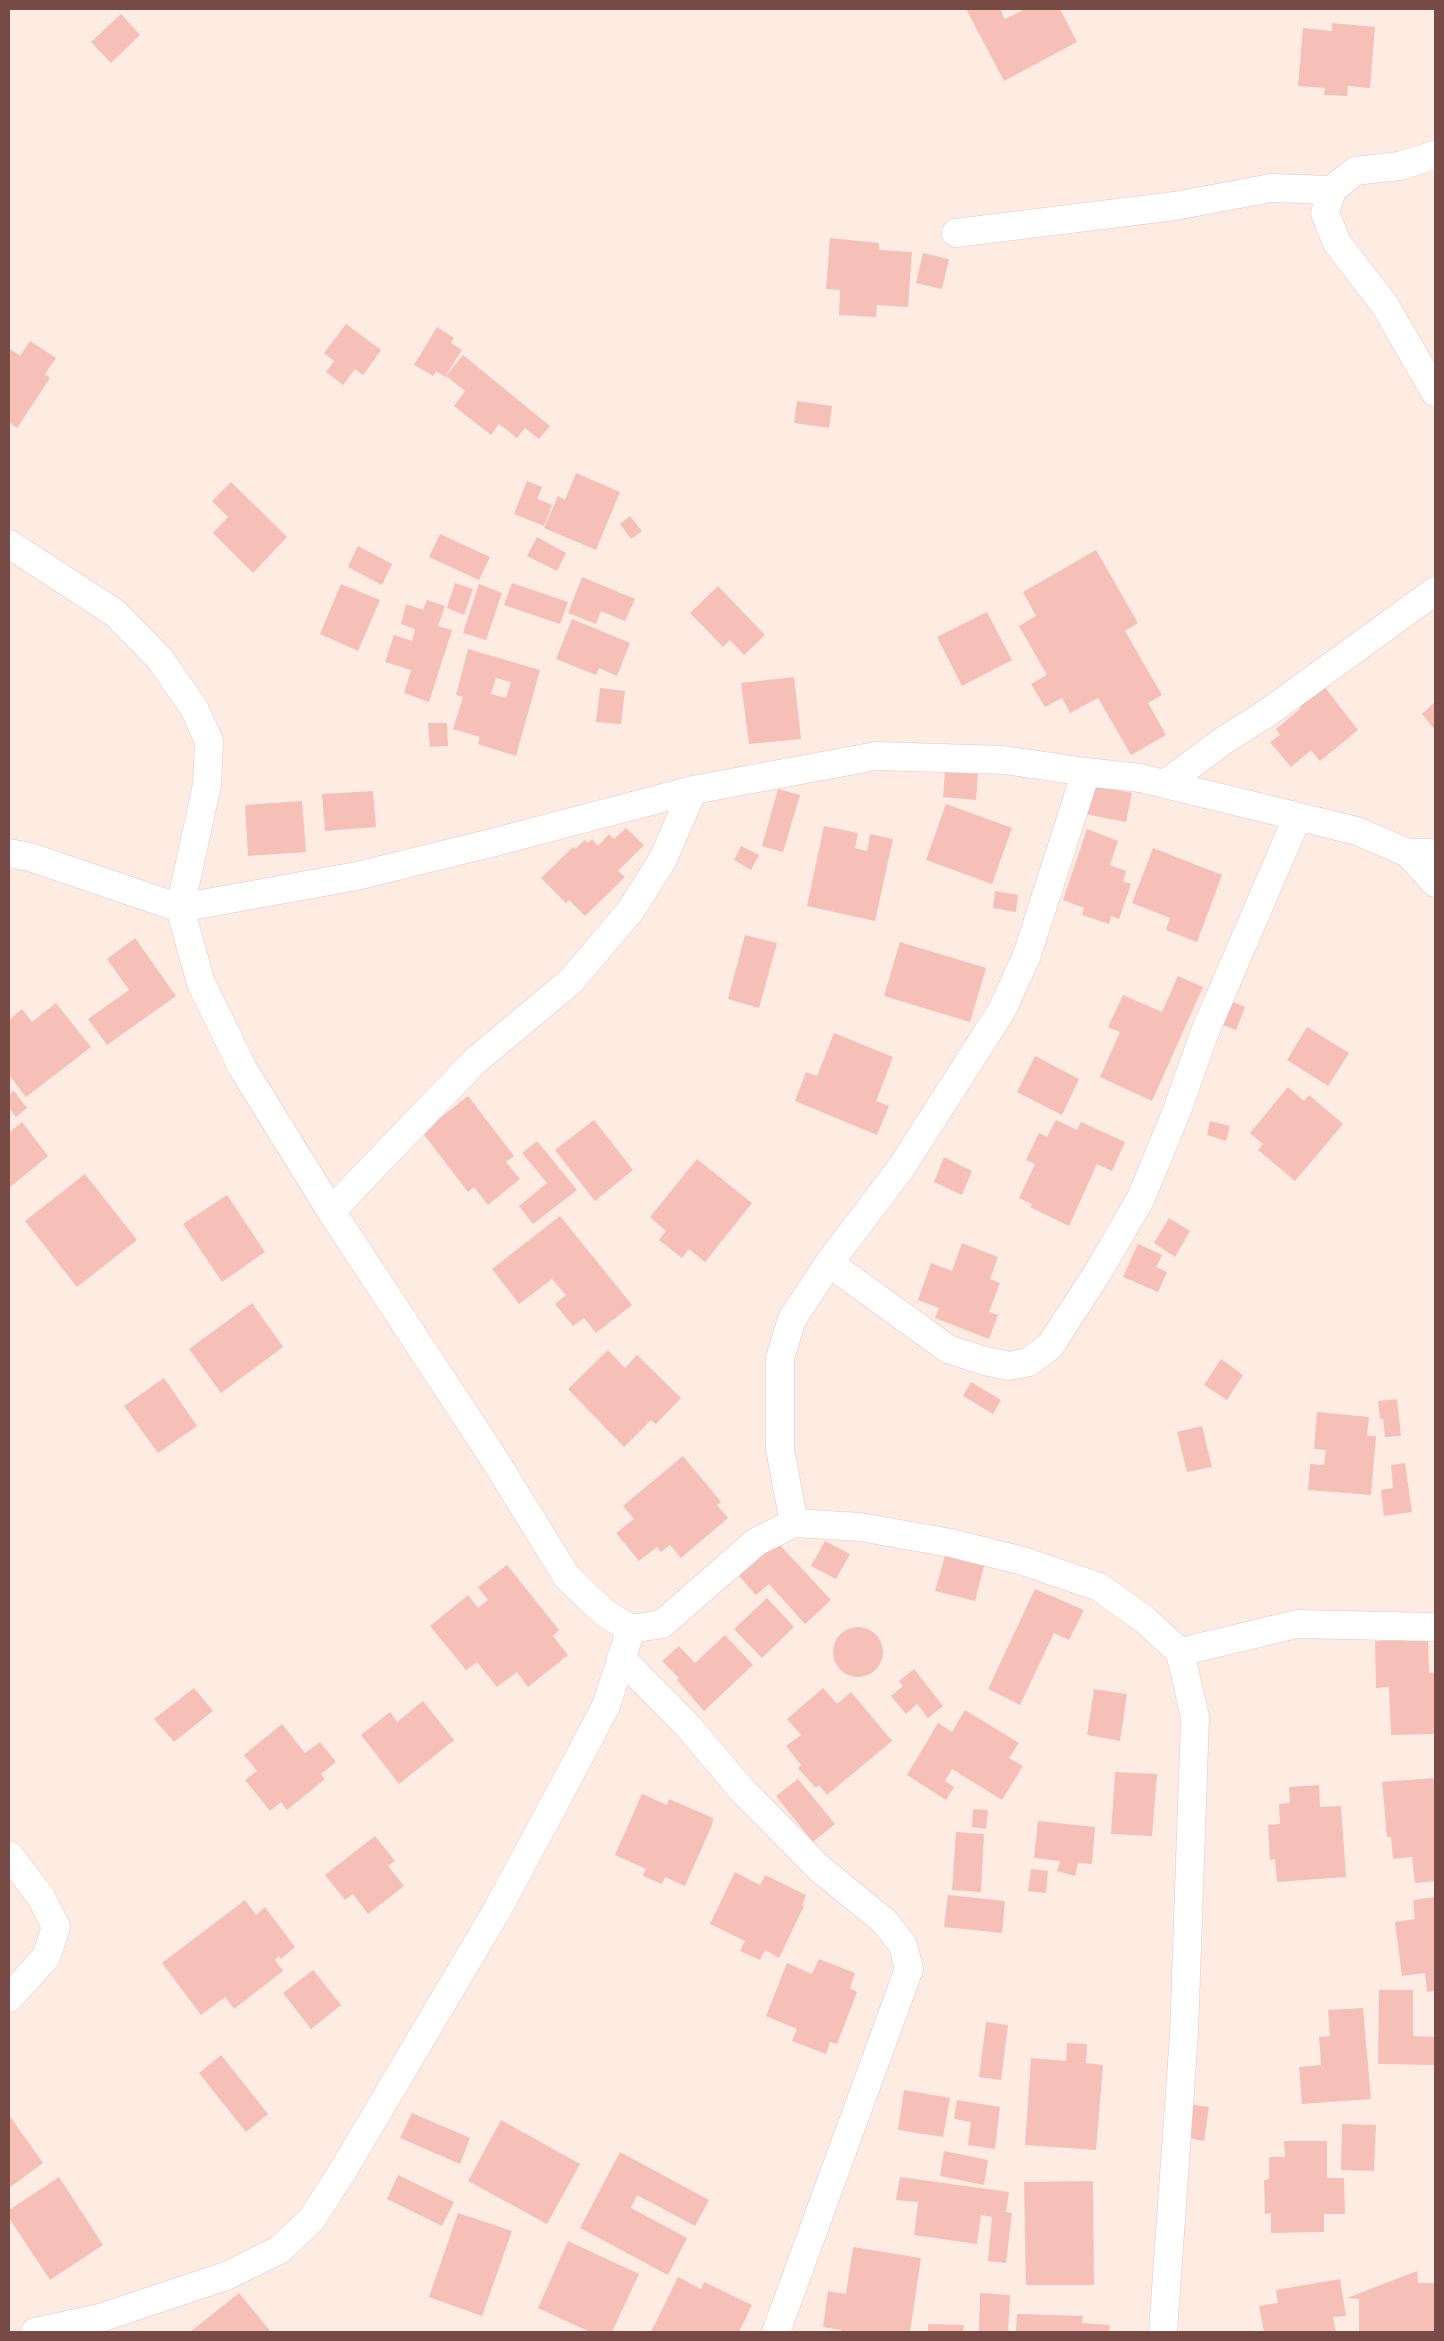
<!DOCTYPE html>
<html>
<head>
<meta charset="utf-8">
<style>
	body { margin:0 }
	#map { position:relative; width:1444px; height:2341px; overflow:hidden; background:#feebe2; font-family:Overpass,sans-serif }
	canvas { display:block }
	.frame { position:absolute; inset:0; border:10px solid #784a46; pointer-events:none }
</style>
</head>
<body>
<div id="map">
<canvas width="1444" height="2341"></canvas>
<div class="frame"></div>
</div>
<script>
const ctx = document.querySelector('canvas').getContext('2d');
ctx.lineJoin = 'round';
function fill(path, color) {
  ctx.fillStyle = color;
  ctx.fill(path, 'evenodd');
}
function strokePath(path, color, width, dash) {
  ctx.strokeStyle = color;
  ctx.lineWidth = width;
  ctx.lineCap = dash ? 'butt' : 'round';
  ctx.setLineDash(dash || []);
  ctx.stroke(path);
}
const building = new Path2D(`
	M966 9H1000L1005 19 1025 9H1060L1077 42 1004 81Z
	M121 14 140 35 111 63 91 42Z
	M1332 23 1375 27 1370 88 1348 86 1347 96 1324 95 1325 88 1298 86 1303 28 1332 31Z
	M830 238 879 243V250L912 252 908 307 877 305 876 317 839 315 840 290 826 289Z
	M923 253 949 259 942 289 916 283Z
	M346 324 381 350 363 375 355 369 343 385 326 372 334 361 324 353Z
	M437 327 454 338 451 343 462 350 445 377 436 371 433 376 414 365Z
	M30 341 56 358 45 374 50 378 17 428 9 422V348L20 356Z
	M463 355 550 426 539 439 525 428 517 438 499 424 491 435 454 406 465 391 446 376Z
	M797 401 832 406 829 428 794 423Z
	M576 473 620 492 596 550 544 528 558 496 565 500Z
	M527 481 542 487 537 499 552 505 544 526 514 514Z
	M231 482 287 537 253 573 213 533 228 517 212 501Z
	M630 516 642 531 631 539 620 524Z
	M440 534 490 557 479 580 429 557Z
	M537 537 566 553 557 571 527 556Z
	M358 546 392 564 382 585 348 567Z
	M1096 550 1138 623 1125 631 1162 695 1148 703 1166 735 1131 755 1098 698 1070 713 1062 698 1045 707 1031 684 1047 675 1019 626 1036 616 1023 592Z
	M582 577 635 599 625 621 601 611 596 624 568 613Z
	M455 583 473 589 464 615 447 608Z
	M512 583 568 602 560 624 504 605Z
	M341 584 380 600 358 651 320 634Z
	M479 584 502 593 486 640 463 633Z
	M718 586 765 635 744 655 730 640 723 647 690 613Z
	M427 600 445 606 438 626 452 630 429 702 404 693 411 670 385 662 394 635 412 641 415 629 401 624 406 604 423 610Z
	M987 612 1012 660 962 686 937 637Z
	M572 619 630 643 617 676 599 668 596 675 556 659Z
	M468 649 540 670 516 756 478 744 480 737 453 729 463 697 456 695ZM496 678 511 682 506 698 491 694Z
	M794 677 801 739 749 744 741 683Z
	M1323 685 1358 730 1320 761 1311 750 1291 767 1270 742 1280 735 1276 729 1301 708 1298 705Z
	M600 688 625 691 621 724 596 722Z
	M1435 702V730L1422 714Z
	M428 723H447L448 746 430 747Z
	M945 771 978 774 976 800 943 797Z
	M1091 785 1132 793 1126 822 1085 814Z
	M778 789 800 795 783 852 762 846Z
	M373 791 376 827 325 831 322 794Z
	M302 801 306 852 248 856 245 805Z
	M946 804 1012 828 992 884 926 860Z
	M824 826 858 833 855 848 867 851 870 834 893 839 875 921 807 906Z
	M626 828 644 845 618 871 625 877 585 916 569 900 566 903 541 878 573 847 575 849 585 840 588 843 592 839 598 846 609 834 614 839Z
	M1087 829 1118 841 1110 865 1126 871 1123 881 1131 884 1119 919 1111 916 1109 924 1082 915 1084 908 1063 900Z
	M741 846 759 855 751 870 734 860Z
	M1153 848 1222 875 1197 942 1166 930 1170 918 1132 903Z
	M995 891 1018 895 1016 912 993 908Z
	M745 935 777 943 759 1008 728 999Z
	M135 938 176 996 107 1045 88 1019 129 990 107 959Z
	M900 942 986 968 970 1022 884 996Z
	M1178 976 1203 987 1152 1101 1100 1077 1120 1032 1108 1027 1123 995 1162 1012Z
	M1228 1000 1245 1007 1236 1030 1218 1023Z
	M56 1003 91 1047 26 1097 9 1075V1020L22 1009 32 1022Z
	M1307 1027 1349 1053 1328 1086 1287 1060Z
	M834 1033 893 1057 876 1101 889 1106 877 1135 795 1101 806 1072 817 1076Z
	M1035 1056 1079 1079 1062 1115 1017 1092Z
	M1288 1087 1304 1101 1309 1095 1343 1124 1295 1181 1258 1150 1263 1144 1250 1133Z
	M14 1091 27 1108 16 1117 9 1108V1094Z
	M468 1096 514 1156 506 1162 520 1179 488 1205 474 1187 468 1192 422 1132Z
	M594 1120 633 1170 595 1201 555 1150Z
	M1056 1120 1077 1130 1081 1122 1125 1142 1112 1171 1097 1164 1069 1226 1030 1207 1032 1204 1019 1198 1035 1164 1026 1160 1039 1133 1047 1137Z
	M1210 1121 1230 1126 1226 1141 1207 1135Z
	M22 1122 48 1156 9 1188V1133Z
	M537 1141 577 1190 533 1224 519 1206 547 1183 522 1153Z
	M944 1157 972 1171 962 1195 934 1182Z
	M697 1159 752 1203 705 1262 689 1249 682 1258 659 1240 666 1231 650 1217Z
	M85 1174 137 1240 77 1287 25 1221Z
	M227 1195 265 1252 222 1282 183 1224Z
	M560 1216 632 1305 596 1333 584 1318 573 1326 555 1304 566 1295 552 1279 519 1304 492 1269Z
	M1169 1218 1190 1231 1175 1257 1154 1243Z
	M962 1243 998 1257 990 1279 1000 1283 989 1312 998 1315 989 1339 935 1318 939 1308 918 1300 931 1263 952 1271Z
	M1138 1244 1162 1255 1156 1267 1167 1272 1158 1292 1123 1277Z
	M252 1303 283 1347 221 1393 189 1349Z
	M608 1350 625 1368 637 1355 681 1398 656 1424 651 1420 624 1447 568 1389Z
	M1221 1359 1243 1375 1227 1400 1204 1385Z
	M164 1378 197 1426 158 1453 124 1406Z
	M971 1382 1001 1400 993 1414 963 1396Z
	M1397 1399 1401 1436 1385 1437 1383 1419H1380L1378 1401Z
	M1317 1412 1369 1417 1367 1436H1376L1371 1495 1308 1490 1310 1464 1324 1465 1326 1450 1314 1449Z
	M1202 1426 1212 1467 1187 1472 1177 1432Z
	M683 1456 721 1502 717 1505 728 1518 681 1558 670 1545 661 1552 657 1547 639 1561 616 1533 634 1519 623 1506Z
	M1405 1463 1412 1512 1384 1516 1381 1490 1393 1488 1391 1465Z
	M825 1541 850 1554 836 1579 811 1566Z
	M777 1542 831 1600 805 1624 769 1584 756 1595 739 1576Z
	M945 1556 984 1566 975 1601 935 1591Z
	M507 1565 559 1630 553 1636 568 1655 528 1687 517 1672 497 1687 477 1662 466 1670 430 1626 468 1595 478 1608 488 1600 478 1587Z
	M1035 1589 1084 1610 1069 1640 1054 1633 1020 1705 988 1689Z
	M767 1598 794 1627 762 1658 734 1629Z
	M833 1652a25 25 0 1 1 50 0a25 25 0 1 1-50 0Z
	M725 1635 753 1665 704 1711 677 1680 679 1678 662 1661 679 1646 695 1663Z
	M1428 1639 1429 1673H1435V1734L1391 1735 1389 1687 1376 1688 1375 1641Z
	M914 1669 943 1706 928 1718 917 1704 906 1714 891 1696 903 1686 899 1681Z
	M194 1688 213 1711 174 1742 154 1719Z
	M823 1688 837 1704 851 1692 892 1741 827 1795 819 1785 816 1788 798 1768 801 1765 786 1746 801 1735 787 1719Z
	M1094 1689 1127 1694 1120 1741 1087 1735Z
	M423 1701 454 1740 399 1784 361 1735 390 1712 397 1722Z
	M965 1710 1019 1743 1009 1758 1023 1766 1002 1800 952 1769 945 1781 954 1787 946 1800 907 1775 938 1723 952 1732Z
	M282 1724 305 1753 320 1742 336 1762 321 1774 325 1779 287 1810 281 1802 270 1811 245 1780 257 1771 244 1755Z
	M1115 1772 1157 1774 1152 1836 1111 1834Z
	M1435 1778V1881L1415 1883 1412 1857 1393 1859 1391 1837H1387L1382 1782Z
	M798 1779 835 1824 813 1842 776 1796Z
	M1319 1785 1320 1807 1341 1806 1346 1877 1277 1882 1275 1859 1270 1860 1268 1825 1280 1824 1279 1804 1290 1803 1289 1787Z
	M642 1794 667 1805 669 1799 713 1818 712 1825 685 1886 665 1877 662 1884 643 1876 646 1869 615 1855Z
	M973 1809 988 1810 986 1829 972 1827Z
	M1038 1821 1095 1827 1092 1864 1078 1863 1075 1876 1057 1871 1060 1861 1034 1858Z
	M956 1832 984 1834 981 1892 952 1890Z
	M375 1836 395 1861 388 1866 404 1886 368 1914 353 1894 345 1900 325 1875Z
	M1031 1869 1048 1871 1046 1893 1028 1891Z
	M735 1872 760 1885 765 1875 806 1895 802 1905 804 1906 779 1958 765 1950 760 1960 740 1951 745 1941 710 1924Z
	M948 1895 1005 1901 1002 1933 944 1927Z
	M1435 1897V1991L1427 1992 1425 1973 1402 1976 1395 1922 1415 1919 1413 1900Z
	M245 1900 256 1915 265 1907 295 1947 281 1959 279 1956 275 1960 283 1971 234 2009 225 1997 201 2015 162 1963Z
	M819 1959 855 1973 850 1988 857 1992 837 2044 830 2042 826 2054 792 2041 797 2029 766 2016 787 1963 812 1974Z
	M313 1970 341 2005 311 2029 283 1993Z
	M1379 1990H1413V2036L1435 2037V2065L1378 2064Z
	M1363 2008 1371 2099 1302 2104 1299 2067 1321 2065 1319 2037 1330 2036 1328 2010Z
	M986 2022 1008 2025 1001 2080 979 2077Z
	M1067 2043 1087 2044 1086 2063 1103 2065 1096 2150 1025 2145 1031 2058 1066 2061Z
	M221 2055 268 2114 246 2132 199 2073Z
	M904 2090 950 2098 943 2137 898 2130Z
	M957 2100 1000 2107 995 2149 968 2145 971 2122 954 2119Z
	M1188 2104 1209 2107 1204 2141 1182 2137Z
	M412 2113 470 2138 460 2164 400 2138Z
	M9 2115 43 2163 9 2188Z
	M501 2120 580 2164 547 2224 468 2181Z
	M1342 2124 1376 2125 1374 2171 1341 2170Z
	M1284 2141H1327V2178H1344L1345 2214H1324V2232L1271 2233V2213L1265 2214 1264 2180 1269 2179V2157H1285Z
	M944 2151 988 2160 984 2185 940 2176Z
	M620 2152 709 2200 695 2226 637 2195 631 2208 687 2238 668 2275 580 2228Z
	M398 2175 454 2202 442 2226 387 2199Z
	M59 2177 103 2245 50 2280 9 2218V2210Z
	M900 2177 1009 2192 1006 2212 1012 2213 1006 2263 988 2261 992 2217 981 2215 977 2244 914 2235 918 2202 896 2200Z
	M1093 2181 1094 2285H1026L1024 2182Z
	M458 2213 512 2231 482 2316 429 2297Z
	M568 2241 639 2274 612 2332H590L538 2308Z
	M853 2247 921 2258 910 2332H840L841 2330 823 2327 828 2291 846 2294Z
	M1417 2271 1418 2283H1434L1435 2332H1359V2299L1347 2298Z
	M678 2277 701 2289 704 2282 752 2305 739 2332H651Z
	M1340 2279 1346 2316 1333 2317 1336 2332H1264L1259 2306 1278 2303 1276 2290Z
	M239 2293 271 2332H190Z
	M980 2293 1010 2295 1008 2332H979Z
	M1017 2314 1083 2316 1082 2323 1110 2325 1109 2332H1016Z
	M928 2324 964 2325 963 2332H928Z`);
const minor = new Path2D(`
	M1435 155 1399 166 1355 171 1332 190 1325 213 1337 243 1384 304 1435 392
	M956 233 1175 206 1271 188 1332 190
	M9 544 115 613 160 659 194 708 209 741 207 785 180 908 201 983 243 1069 331 1211 491 1454 567 1577 605 1613 631 1629 662 1624 756 1542 794 1523 860 1527 951 1543 1023 1561 1099 1587 1145 1620 1180 1652 1195 1717 1184 2034 1163 2332
	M1165 784 1223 741 1267 713 1435 591
	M9 853 30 857 180 908 357 876 495 842 693 790 876 756 1004 760 1086 772 1140 778 1357 831 1408 853H1435
	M1408 853 1435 883
	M331 1211 475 1061 571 981 631 910 663 859 693 790
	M829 1263 948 1349 985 1361 1009 1366 1029 1362 1050 1346 1098 1272 1141 1198 1178 1108 1204 1034 1297 818
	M794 1523 780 1449V1358L792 1319 829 1263 901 1168 1002 1010 1027 955 1086 772
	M1180 1652 1297 1624 1435 1627
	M621 1658 688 1726 742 1790 819 1868 884 1921 903 1945 909 1969 776 2332
	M9 1855 41 1897 56 1927 46 1957 9 1998
	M35 2332 100 2318 226 2276 279 2250 311 2220 342 2172 496 1912 552 1808 606 1706 631 1629`);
fill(building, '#f6bfb7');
strokePath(minor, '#e5c7bf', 29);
strokePath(minor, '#fff', 28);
</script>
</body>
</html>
